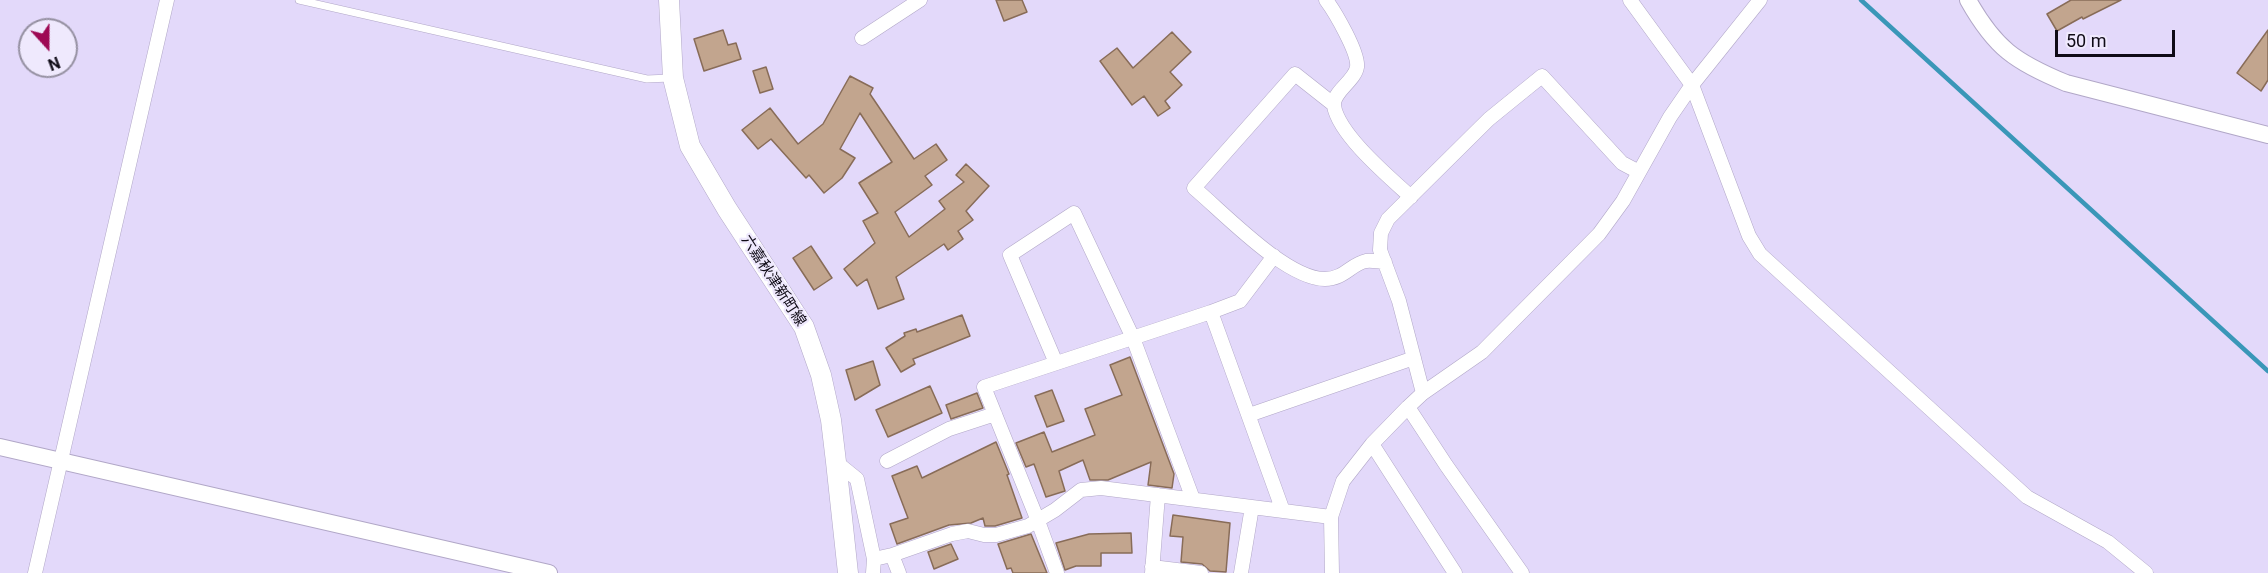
<!DOCTYPE html>
<html>
<head>
<meta charset="utf-8">
<style>
	body { margin:0 }
	#map { position:relative; width:2268px; height:573px; overflow:hidden; background:#e3d9fa; font-family:Roboto,sans-serif }
	canvas { display:block }
	.north { position:absolute; left:18px; top:18px; width:60px; height:60px; box-sizing:border-box; background:#efe9fd; border:2px solid #9590a1; border-radius:50%; rotate:159deg; font-size:16px; font-weight:700; line-height:24px; text-align:center; color:#0f0b16 }
	.north::after { content:''; display:block; margin:auto; width:21px; height:27px; background:#9e0954; clip-path:polygon(50% 0,100% 100%,50% 72%,0 100%) }
	.scale { position:absolute; left:2055px; top:30px; width:120px; height:27px; box-sizing:border-box; border:3px solid #0f0b16; border-top:0; padding-left:8px; font-size:18px; line-height:21px; white-space:nowrap; color:#0f0b16; -webkit-text-stroke:4px #efe9fd; paint-order:stroke }
</style>
</head>
<body>
<div id="map">
<canvas width="2268" height="573"></canvas>
<div class="north">N</div>
<div class="scale">50 m</div>
</div>
<script>
const ctx = document.querySelector('canvas').getContext('2d');
ctx.lineJoin = 'round';
function strokePath(path, color, width, dash) {
  ctx.strokeStyle = color;
  ctx.lineWidth = width;
  ctx.lineCap = dash ? 'butt' : 'round';
  ctx.setLineDash(dash || []);
  ctx.stroke(path);
}
function fill(path, color) {
  ctx.fillStyle = color;
  ctx.fill(path, 'evenodd');
}
function label(font, color, halo, rows, align = 'center') {
  ctx.font = font + ' Roboto,"Noto Sans JP",sans-serif';
  ctx.lineWidth = 4.5;
  ctx.setLineDash([]);
  ctx.textBaseline = 'middle';
  ctx.strokeStyle = halo;
  ctx.fillStyle = color;
  for (const [text, x, y, turn = 0] of rows) {
    ctx.save();
    ctx.translate(x, y);
    ctx.rotate((+turn || 0) * Math.PI / 180);
    ctx.textAlign = isNaN(turn) ? turn : align;
    if (halo) ctx.strokeText(text, 0, 0);
    ctx.fillText(text, 0, 0);
    ctx.restore();
  }
}
const stream = new Path2D(`
	M1861 0 2268 371`);
const building = new Path2D(`
	M996 0H1022L1027 12 1004 21Z
	M2071 0H2121L2083 19 2082 17 2057 31 2047 14Z
	M723 30 728 45 736 43 741 59 704 71 694 39Z
	M2268 30V80L2261 91 2237 73Z
	M1172 32 1191 52 1170 72 1182 85 1165 101 1170 108 1158 116 1144 96 1132 105 1100 61 1117 48 1133 68Z
	M766 67 773 89 760 93 753 71Z
	M850 76 873 88 870 94 914 159 936 144 947 160 925 176 932 185 895 212 909 237 945 209 939 201 964 182 956 175 966 164 989 186 966 211 973 220 958 231 963 239 948 250 944 244 896 277 904 299 878 309 867 279 857 286 844 269 875 243 863 221 878 213 859 183 892 162 860 113 840 149 855 158 842 178 824 193 809 175 806 178 771 139 758 149 742 130 770 108 798 144 823 124Z
	M811 246 832 278 814 290 793 258Z
	M962 315 970 336 913 359 915 364 901 372 886 348 905 336 904 333 916 329 917 332Z
	M1130 357 1174 474 1172 488 1148 485 1151 462 1108 480H1090L1083 460 1059 471 1065 491 1046 497 1034 464 1026 467 1016 443 1044 432 1052 452 1095 435 1085 409 1122 395 1110 365Z
	M873 361 880 385 855 400 846 370Z
	M930 386 942 413 888 437 876 410Z
	M1052 390 1064 421 1047 427 1035 396Z
	M977 393 983 408 951 419 946 405Z
	M996 442 1009 474 1007 475 1022 518 995 526H985L983 518 971 523 949 525 897 544 890 524 908 518 892 476 917 466 922 478Z
	M1173 515 1230 523 1226 572 1210 571 1202 564 1181 562 1183 537 1170 536Z
	M1131 533 1132 553H1101V566H1076L1065 570 1056 543 1089 534Z
	M1031 534 1047 573H1013L1011 568 1007 569 998 544Z
	M951 544 958 559 934 569 928 552Z`);
const service = new Path2D(`
	M299 0 647 79 670 78`);
const minor = new Path2D(`
	M1326 0C1335 12 1359 53 1357 67 1355 81 1332 92 1334 106 1339 135 1389 177 1411 197
	M1630 0 1692 85 1749 236 1760 254 2027 497 2108 542 2146 573
	M862 38 920 0
	M1333 104 1295 74 1194 188C1224 213 1286 279 1325 279 1344 279 1351 264 1366 261 1372 260 1379 262 1385 262
	M1211 312 1240 301 1274 256
	M1056 363 1010 255 1074 213 1133 338 1193 499
	M1423 393 1399 301 1380 250 1381 233 1388 219 1489 119 1542 76 1622 163 1639 172
	M1408 407 1446 465 1522 573
	M1249 415 1414 358
	M1372 444 1455 573
	M887 461 949 429 995 414
	M836 462 857 479 874 559 873 573
	M892 555 899 573
	M874 559 892 555 952 534 968 531 984 535H996L1028 526 1055 510 1081 490 1101 488 1331 517
	M1152 567 1201 573
	M35 573 167 0
	M1057 573 1038 521 984 387 1211 312 1283 511
	M1152 573 1158 495
	M1241 573 1252 507
	M1332 573 1331 517 1343 481 1372 444 1408 407 1423 393 1482 352 1599 234 1623 201 1670 117 1692 85 1760 0`);
const tertiary = new Path2D(`
	M1968 0C1995 48 2015 62 2066 83L2268 135
	M0 447 549 573`);
const secondary = new Path2D(`
	M669 0 673 78 690 146 727 209 804 327 821 375 831 420 836 462 848 573`);
const streetNames = [
	["六嘉秋津新町線",773,281,57]
];
strokePath(stream, '#3a97b8', 4.5);
fill(building, '#c2a58e');
strokePath(building, '#886c58', 1.5);
strokePath(service, '#b1a7c7', 8);
strokePath(minor, '#b1a7c7', 15);
strokePath(tertiary, '#b1a7c7', 18);
strokePath(secondary, '#b1a7c7', 21);
strokePath(service, '#fff', 7);
strokePath(minor, '#fff', 14);
strokePath(tertiary, '#fff', 16);
strokePath(secondary, '#fff', 20);
label('15px', '#0f0b16', '#efe9fd', streetNames);
</script>
</body>
</html>
